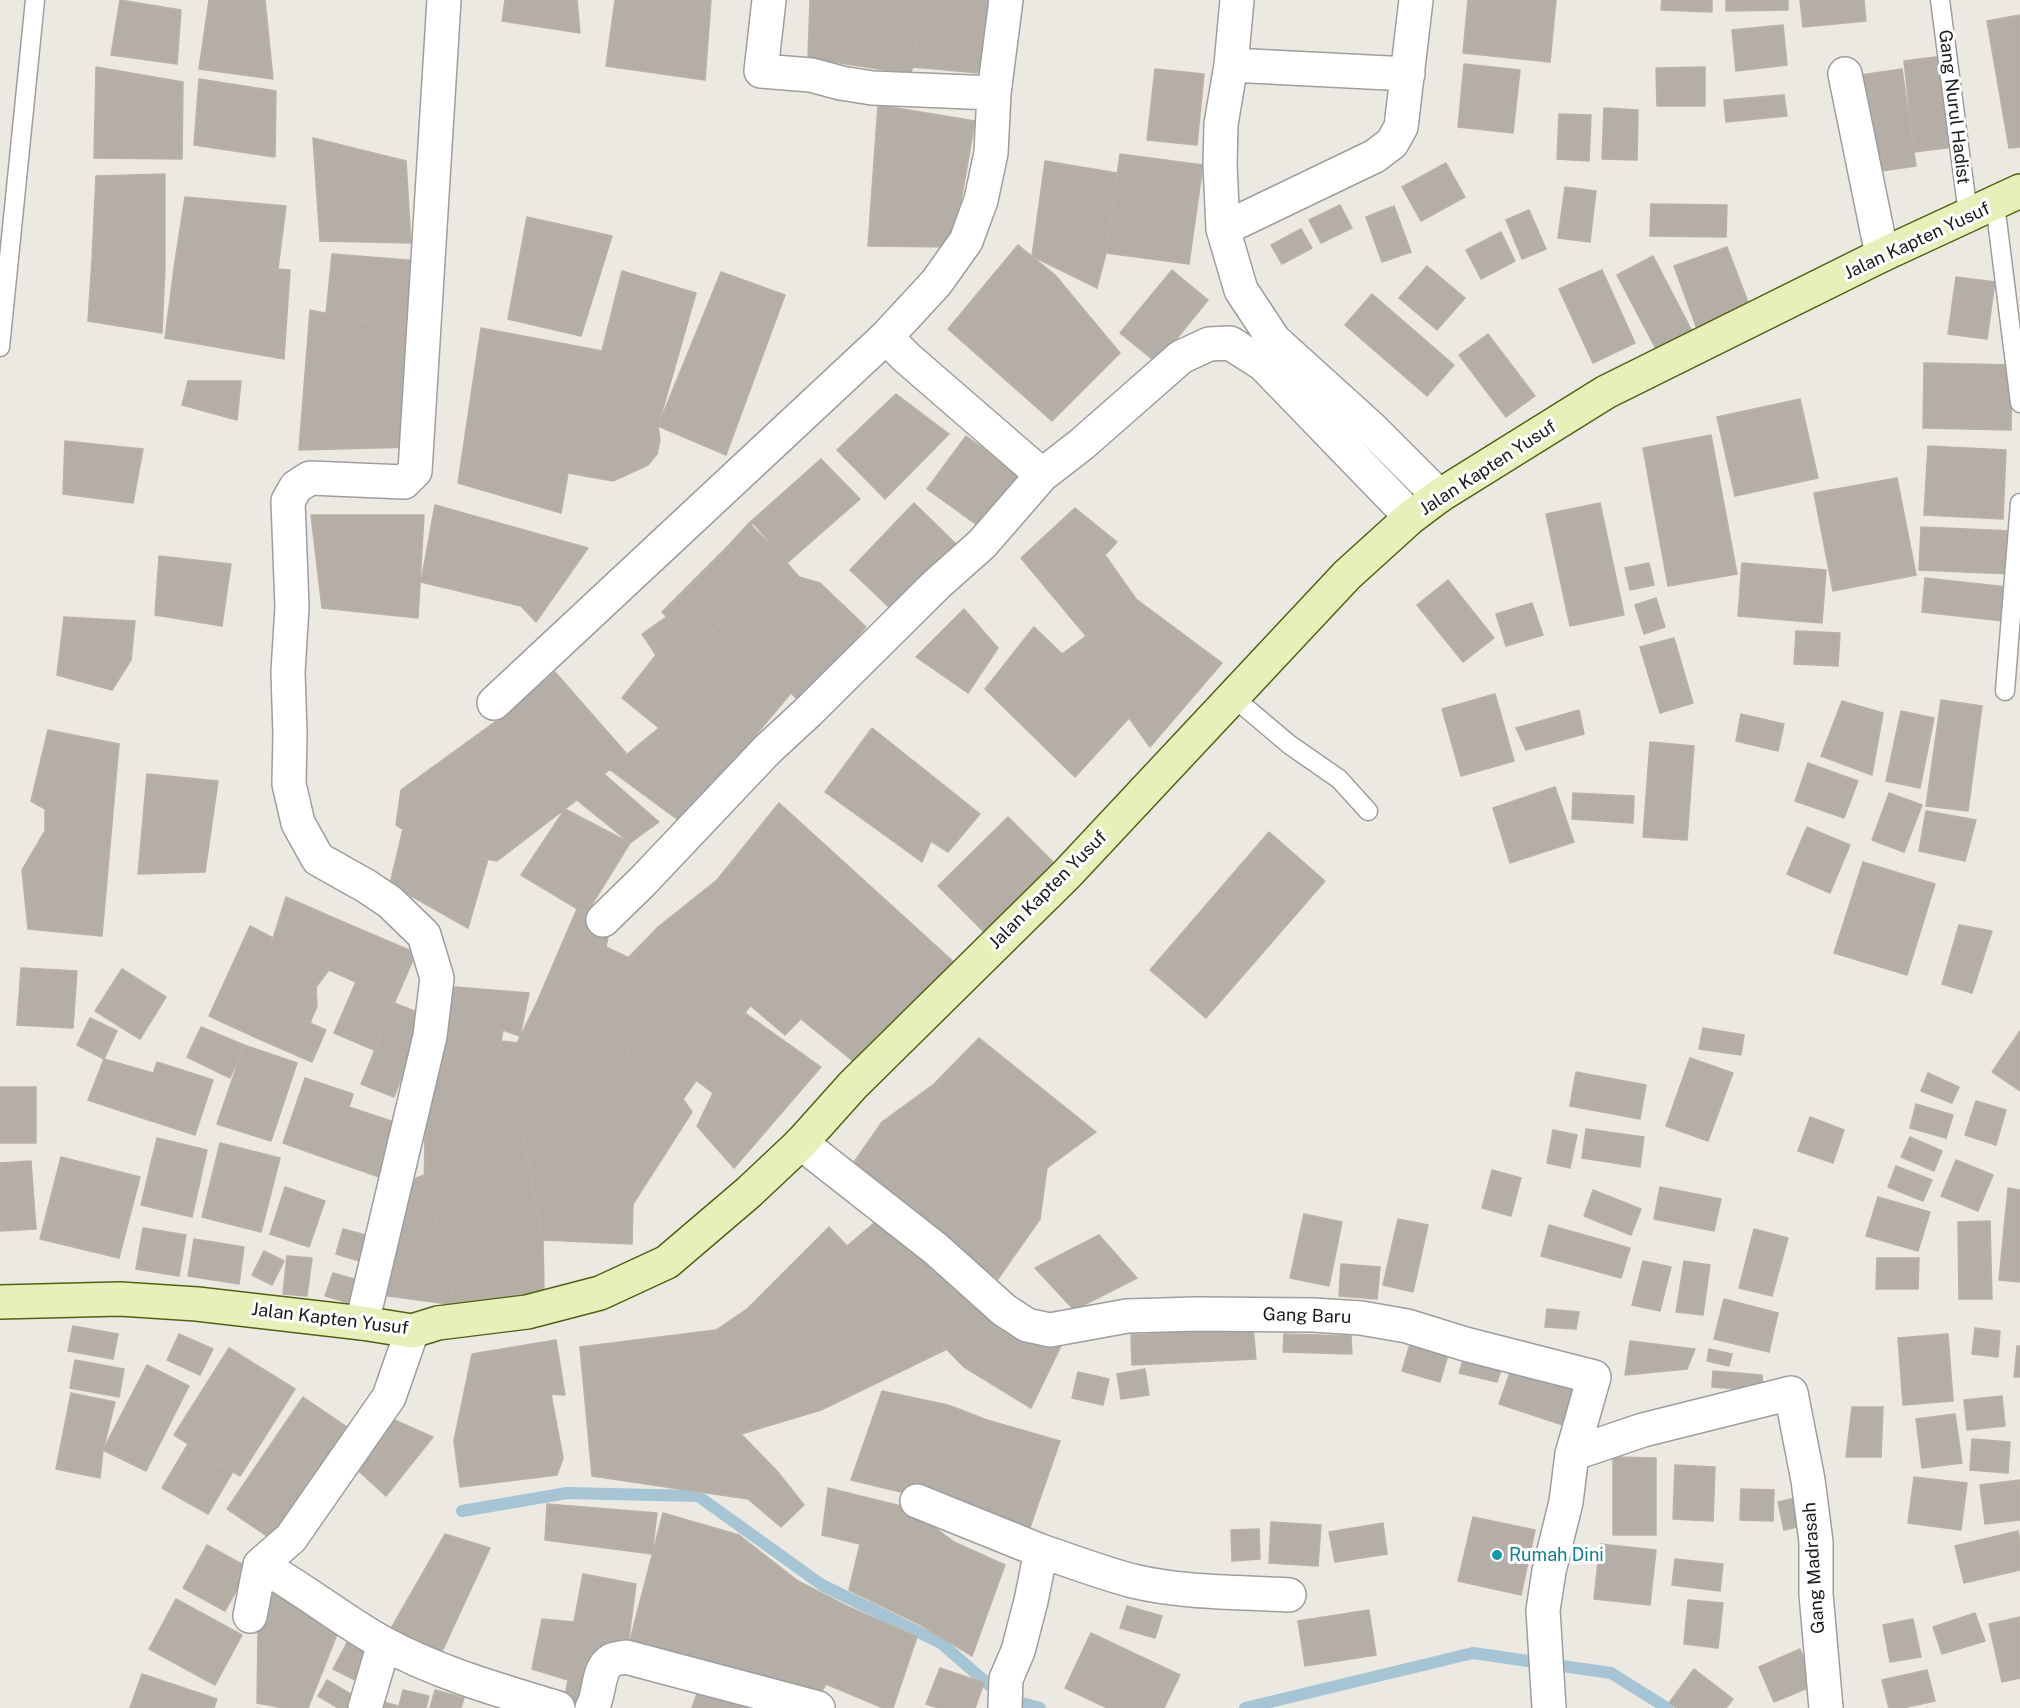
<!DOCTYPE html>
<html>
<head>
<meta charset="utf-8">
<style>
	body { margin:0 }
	canvas { display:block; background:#ebe9e1 }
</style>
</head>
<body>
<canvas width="2020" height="1708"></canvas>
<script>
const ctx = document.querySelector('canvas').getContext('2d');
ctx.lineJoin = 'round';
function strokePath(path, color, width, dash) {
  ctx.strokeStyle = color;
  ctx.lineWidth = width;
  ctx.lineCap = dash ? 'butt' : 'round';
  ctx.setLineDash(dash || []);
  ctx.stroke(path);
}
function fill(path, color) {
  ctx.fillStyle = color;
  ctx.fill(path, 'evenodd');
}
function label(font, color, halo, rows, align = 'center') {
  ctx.font = font + ' "Public Sans",sans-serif';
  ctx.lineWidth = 6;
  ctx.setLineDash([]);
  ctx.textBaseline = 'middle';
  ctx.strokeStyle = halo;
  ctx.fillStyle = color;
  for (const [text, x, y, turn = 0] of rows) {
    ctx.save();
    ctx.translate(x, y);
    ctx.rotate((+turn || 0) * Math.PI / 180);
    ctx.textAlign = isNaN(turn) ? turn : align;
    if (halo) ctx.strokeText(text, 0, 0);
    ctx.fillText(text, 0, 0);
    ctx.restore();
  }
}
const stream = new Path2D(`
	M462 1511 567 1493 698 1496 822 1585 941 1643 1004 1698 1040 1708
	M1245 1708 1473 1653 1611 1673 1667 1708`);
const building = new Path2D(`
	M120 0 181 10 177 64 111 55Z
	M209 0H265L273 79 199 69Z
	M505 0H577L580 33 502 21Z
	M615 0H711L705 80 606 66Z
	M810 0H922L913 67 910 74 808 58Z
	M922 0H997L990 74 913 67Z
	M1468 0H1556L1550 62 1463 53Z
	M1662 0H1712V12L1661 10Z
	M1726 0H1788V10L1726 11Z
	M1800 0H1864L1866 21 1803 27Z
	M2020 15V147L2009 148 1987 21Z
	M1783 25 1787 65 1736 71 1732 30Z
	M1943 56 1954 147 1914 152 1904 61Z
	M1464 64 1520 70 1513 133 1458 127Z
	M96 67 183 82 182 159 94 158Z
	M1705 67V106H1657L1656 68Z
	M1155 69 1204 74 1197 145 1147 140Z
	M1902 69 1916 166 1868 173 1854 76Z
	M199 79 276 91 275 157 194 145Z
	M1784 95 1787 116 1726 122 1724 100Z
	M878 105 975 121 953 247 868 246Z
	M1604 108 1638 110 1637 160 1602 159Z
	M1559 114 1591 115 1589 161 1557 159Z
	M313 138 406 161 411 243 320 241Z
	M1120 154 1203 165 1189 264 1106 253Z
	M1045 161 1117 173 1106 253 1097 288 1032 256Z
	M1446 163 1465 197 1421 221 1402 187Z
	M165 174V266L92 260 96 176Z
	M1565 187 1596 191 1590 242 1558 238Z
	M185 197 286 206 278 269 175 261Z
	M1651 204 1727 205 1726 237 1650 236Z
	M1340 205 1352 228 1321 243 1309 220Z
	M1394 206 1411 252 1382 262 1366 217Z
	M1529 210 1546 249 1522 259 1506 220Z
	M527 217 612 236 581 336 508 319Z
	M1301 229 1312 248 1282 264 1271 245Z
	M1501 232 1515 261 1481 279 1466 250Z
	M1018 245 1055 275 1120 353 1052 421 948 329Z
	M1727 247 1751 310 1697 329 1674 266Z
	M332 254 420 261 417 332 326 314Z
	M1653 256 1693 333 1657 351 1617 275Z
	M92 260 165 266 162 333 88 321Z
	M175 261 290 270 284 359 165 338Z
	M1427 266 1465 298 1437 330 1399 298Z
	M1172 270 1208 300 1157 363 1120 333Z
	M1602 270 1635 343 1593 363 1559 289Z
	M622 271 696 293 658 426 660 440 657 454 648 465 613 481 568 473 561 513 458 483 481 328 602 351Z
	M721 272 785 295 726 455 658 426Z
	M1956 277 1995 282 1987 339 1948 334Z
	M1372 294 1454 365 1427 396 1345 325Z
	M310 310 417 332 413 447 299 450Z
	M1488 334 1535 396 1506 417 1459 355Z
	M1924 363 2012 365 2011 430 1923 428Z
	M188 381H241L237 420 182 405Z
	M896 394 949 434 885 499 837 450Z
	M1800 399 1818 478 1735 496 1717 417Z
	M1711 435 1737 574 1668 586 1643 448Z
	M966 436 1023 477 984 530 927 489Z
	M65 441 143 449 133 503 63 494Z
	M1928 446 2006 450 2003 519 1924 515Z
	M821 459 860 499 787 563 754 524 749 523Z
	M1897 478 1916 575 1833 591 1814 493Z
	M914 503 958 546 894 612 850 570Z
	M1600 503 1624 615 1570 626 1546 514Z
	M435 505 588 548 536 622 521 606 421 582Z
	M1075 508 1117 542 1105 555 1136 599 1086 636 1021 558Z
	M311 515H424L418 618 322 608Z
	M749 523 787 563 799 577 775 601 728 546Z
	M1921 527 2012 531 2010 574 1919 570Z
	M728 546 756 578 697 651 662 612Z
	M159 556 231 564 222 626 155 615Z
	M1649 563 1654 585 1630 590 1625 568Z
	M1742 563 1826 570 1822 623 1738 616Z
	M799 577 820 583 866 627 800 702 742 644 775 601Z
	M756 578 775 601 734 655 710 636Z
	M1925 578 2007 587 2003 621 1922 612Z
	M1448 580 1494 638 1463 662 1417 605Z
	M1656 598 1665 627 1644 634 1635 605Z
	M1136 599 1222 663 1150 747 1129 718 1062 654Z
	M1532 603 1543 635 1506 646 1496 614Z
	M964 609 998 648 968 693 916 657Z
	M64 617 135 621 131 660 112 690 57 675Z
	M666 617 697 651 710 636 729 651 691 693 656 655 642 634Z
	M1034 627 1129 718 1075 777 985 689Z
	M1796 631 1840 633 1838 666 1794 664Z
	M1674 638 1693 703 1660 713 1640 647Z
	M742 644 791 693 728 768 659 728 729 651 734 655Z
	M656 655 691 693 659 728 622 698Z
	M555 672 626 753 582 796 499 719Z
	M1495 694 1514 761 1461 776 1442 709Z
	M1941 700 1982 706 1968 811 1926 806Z
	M1842 701 1883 713 1872 775 1821 756Z
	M1579 710 1584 734 1526 750 1516 728Z
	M1901 711 1934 718 1920 788 1886 781Z
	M1741 714 1784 724 1778 751 1736 741Z
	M499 719 582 796 497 861 438 850 396 825 401 790Z
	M659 728 728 768 685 825 609 769Z
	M872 728 980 814 948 852 931 841 922 862 825 792Z
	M48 730 119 744 102 936 28 929 22 870 45 831V809L31 801Z
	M1650 742 1694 746 1687 840 1643 837Z
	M1808 763 1858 781 1844 818 1795 801Z
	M147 774 218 781 205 872 138 874Z
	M604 774 659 822 630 843 577 800Z
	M1555 787 1574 842 1510 863 1493 808Z
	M1573 793 1634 796 1633 823 1572 819Z
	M1889 793 1922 805 1904 852 1872 840Z
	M779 803 957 965 859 1066 801 1019 825 994 835 975 717 880Z
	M565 809 630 843 586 914 521 875Z
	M1926 811 1976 820 1965 861 1919 851Z
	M1008 817 1058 867 988 936 938 886Z
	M1807 827 1850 845 1830 893 1787 874Z
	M403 829 438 850 488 859 468 928 390 884Z
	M1269 832 1325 881 1206 1018 1150 970Z
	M1863 862 1935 884 1907 975 1834 953Z
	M717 880 835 975 825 994 785 1035 658 927Z
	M286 897 348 924 329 970 316 987 265 964Z
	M577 909 609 931 606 947 644 965 636 987 648 998 622 1068 599 1056 590 1068 517 1043 537 1002Z
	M348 924 416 953 374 1050 334 1033 356 982 329 970Z
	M1959 925 1992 931 1972 993 1942 984Z
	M250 926 273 938 265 964 316 987 317 1006 310 1023 273 1007 259 1039 209 1016Z
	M658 927 750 1006 683 1099 627 1054 648 998 636 987 644 965 628 958Z
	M21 968 77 971 73 1028 17 1025Z
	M122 969 166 997 140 1039 95 1011Z
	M442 986 529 993 520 1036 503 1030 435 1024Z
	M394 1003 425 1015 394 1097 361 1084Z
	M273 1007 326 1030 312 1062 259 1039Z
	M745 1013 821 1067 734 1168 697 1126 713 1093 697 1081Z
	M90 1018 117 1031 104 1059 77 1045Z
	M435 1024 503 1030 494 1084 426 1077Z
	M201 1027 244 1045 230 1078 187 1057Z
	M1703 1028 1744 1035 1741 1055 1699 1049Z
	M2020 1031V1091L1992 1072Z
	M979 1038 1096 1132 1047 1168 934 1084Z
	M501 1041 517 1043 590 1068 599 1056 622 1068 580 1138 498 1116 502 1091 494 1084Z
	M244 1045 297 1063 271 1141 217 1124Z
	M627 1054 683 1099 692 1112 633 1204 630 1171 589 1157 580 1138 622 1068Z
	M1690 1058 1733 1073 1708 1141 1666 1126Z
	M104 1059 153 1073 139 1117 88 1100Z
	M157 1062 213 1080 195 1135 139 1117Z
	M1576 1072 1646 1085 1640 1119 1570 1106Z
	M1928 1073 1959 1087 1952 1103 1921 1091Z
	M426 1077 494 1084 502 1091 498 1116 521 1122 525 1145 425 1130 418 1131Z
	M305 1078 353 1094 349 1107 400 1124 382 1178 283 1143Z
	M934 1084 1047 1168 1040 1219 947 1152 882 1122Z
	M0 1087H36V1143H0Z
	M1976 1101 2006 1110 1996 1145 1965 1135Z
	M1916 1104 1953 1115 1946 1138 1910 1128Z
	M1810 1117 1844 1130 1833 1163 1798 1151Z
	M521 1122 580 1138 589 1157 630 1171 633 1204 632 1244 543 1240Z
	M882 1122 947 1152 899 1202 852 1165Z
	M1586 1129 1644 1137 1640 1167 1582 1158Z
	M425 1130 525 1145 536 1206 424 1204Z
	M1553 1130 1577 1135 1570 1168 1547 1163Z
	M1910 1137 1942 1151 1934 1171 1901 1157Z
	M157 1138 207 1150 192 1217 141 1205Z
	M220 1143 280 1158 261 1232 202 1217Z
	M947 1152 1040 1219 998 1279 899 1202Z
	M61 1157 140 1177 119 1258 40 1239Z
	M1956 1160 1993 1175 1978 1211 1941 1196Z
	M31 1161 36 1229 0 1231V1163Z
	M1896 1166 1932 1180 1923 1201 1888 1187Z
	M1492 1170 1521 1178 1511 1216 1482 1208Z
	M424 1175V1204H433L455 1305 381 1295 401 1184Z
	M285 1187 325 1201 309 1247 270 1234Z
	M1660 1187 1721 1199 1714 1231 1654 1219Z
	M2008 1188 2020 1190V1282L1999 1280Z
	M1593 1190 1641 1209 1631 1235 1584 1216Z
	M1878 1197 1930 1212 1918 1251 1866 1236Z
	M433 1204 536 1206 543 1240 544 1291 455 1305Z
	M1304 1214 1342 1222 1329 1286 1290 1278Z
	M879 1219 940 1264 902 1304 847 1246Z
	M1398 1219 1428 1225 1413 1292 1383 1285Z
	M1990 1221 1992 1299H1959L1958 1222Z
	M1549 1225 1630 1248 1621 1278 1541 1256Z
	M829 1227 945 1350 821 1410 747 1309Z
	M143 1228 186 1235 179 1276 136 1269Z
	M343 1229 373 1237 366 1263 336 1254Z
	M1754 1229 1788 1238 1772 1296 1739 1288Z
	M1099 1235 1137 1278 1074 1310 1035 1268Z
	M194 1239 244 1247 239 1284 188 1276Z
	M264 1251 284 1261 272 1285 252 1275Z
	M287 1256 312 1258 307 1296 283 1294Z
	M1877 1258H1919L1918 1289H1876Z
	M1643 1261 1671 1267 1660 1311 1632 1305Z
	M1684 1261 1710 1265 1703 1315 1676 1312Z
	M940 1264 1002 1318 964 1367 902 1304Z
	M1341 1264 1380 1267 1377 1299 1339 1296Z
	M333 1273 361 1281 353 1304 325 1296Z
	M1724 1299 1778 1313 1769 1352 1714 1339Z
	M747 1309 821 1410 741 1434 716 1330Z
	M1547 1309 1579 1312 1576 1329 1545 1327Z
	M1002 1318 1061 1346 1031 1408 964 1367Z
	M73 1326 118 1334 113 1359 68 1351Z
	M1253 1328 1256 1359 1132 1365 1131 1335Z
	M1975 1328 2000 1331 1998 1357 1972 1354Z
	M716 1330 741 1434 777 1471 748 1499 592 1476 580 1347Z
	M179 1334 213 1349 200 1375 167 1360Z
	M1284 1334 1351 1336 1352 1354 1283 1352Z
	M1413 1334 1451 1345 1440 1382 1402 1371Z
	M1948 1334 1953 1401 1903 1405 1898 1338Z
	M556 1340 565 1395 551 1394 563 1458 557 1475 460 1487 454 1441 472 1354Z
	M1630 1341 1695 1349 1687 1369 1625 1375Z
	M2017 1346H2020V1377H2014Z
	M229 1348 295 1389 240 1476 174 1435Z
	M1709 1349 1732 1354 1729 1366 1707 1361Z
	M1465 1354 1505 1358 1497 1382 1459 1373Z
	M75 1360 124 1369 119 1397 70 1388Z
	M1513 1364 1588 1389 1575 1429 1499 1404Z
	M147 1365 189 1386 146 1471 103 1450Z
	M1145 1369 1149 1395 1121 1399 1117 1374Z
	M1713 1371 1762 1375 1763 1391 1712 1387Z
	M1078 1372 1109 1379 1103 1405 1072 1398Z
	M882 1391 948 1405 913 1495 851 1480Z
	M71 1393 115 1402 103 1450 100 1478 56 1469Z
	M2002 1396 2005 1426 1967 1430 1964 1400Z
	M303 1397 350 1429 274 1541 227 1509Z
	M948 1405 987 1420 960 1508 913 1495Z
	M1852 1407H1883L1881 1457H1846Z
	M1955 1414 1962 1463 1922 1468 1916 1419Z
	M390 1418 433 1437 386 1496 353 1466Z
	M987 1420 1060 1441 1026 1539 960 1508Z
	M1972 1439 2010 1442 2008 1473 1970 1470Z
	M188 1444 232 1473 208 1514 162 1488Z
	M1613 1457 1656 1458V1535H1613Z
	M1675 1465 1715 1467 1713 1521 1673 1519Z
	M777 1471 804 1505 781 1527 748 1499Z
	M1914 1477 1967 1483 1961 1530 1908 1523Z
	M2020 1480V1520L1985 1524 1980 1485Z
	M828 1488 909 1508 880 1548 860 1544 822 1535Z
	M1741 1489 1774 1490 1773 1521 1740 1520Z
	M1804 1496 1810 1524 1784 1530 1778 1502Z
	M547 1504 657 1513 652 1554 545 1540Z
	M909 1508 954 1542 921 1625 849 1590 860 1544 880 1548Z
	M663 1513 739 1535 704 1670 627 1652Z
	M1473 1517 1535 1530 1521 1595 1458 1581Z
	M1271 1522 1321 1525 1318 1566 1269 1563Z
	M1383 1523 1387 1554 1335 1562 1329 1532Z
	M1259 1529 1260 1559 1232 1561 1231 1530Z
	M2018 1531 2020 1542V1570L1964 1583 1955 1546Z
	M445 1534 490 1548 439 1658 390 1630Z
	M739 1535 798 1581 763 1687 704 1670Z
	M954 1542 1005 1565 972 1656 921 1625Z
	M1600 1544 1656 1550 1650 1605 1594 1599Z
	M207 1545 249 1568 225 1611 183 1588Z
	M1675 1559 1723 1564 1720 1591 1672 1585Z
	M583 1574 636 1584 627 1652 588 1705 564 1701 568 1680 532 1669 542 1619 574 1622Z
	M798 1581 849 1607 826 1684 816 1701 763 1687Z
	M270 1587 340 1627 308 1708H284L257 1703 258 1632Z
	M176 1599 242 1635 215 1685 149 1649Z
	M1688 1600 1723 1603 1718 1648 1684 1644Z
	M1127 1606 1162 1616 1155 1638 1120 1628Z
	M849 1607 917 1637 893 1708H883L826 1684Z
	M1369 1610 1376 1655 1305 1666 1298 1621Z
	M1975 1613 1985 1641 1942 1654 1933 1627Z
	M2020 1617V1678L2002 1682 1989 1624Z
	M1913 1619 1921 1657 1890 1662 1883 1625Z
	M1091 1633 1180 1675 1164 1708H1107L1065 1688Z
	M351 1635 378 1649 361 1683 333 1669Z
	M1800 1649 1815 1685 1774 1702 1759 1667Z
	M940 1668 984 1683 975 1708H938L926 1704Z
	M1694 1669 1733 1699 1726 1708H1676L1669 1703Z
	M1927 1670 1935 1701 1903 1708H1889L1882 1680Z
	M142 1674 217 1699 214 1708H130Z
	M327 1680 354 1696 347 1708H338L318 1696Z
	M701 1682 775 1708H692Z
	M403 1690 429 1696 426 1708H381L383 1702 399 1706Z
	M435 1690 464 1698 461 1708H430Z`);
const lane = new Path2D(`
	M1940 0 1968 214
	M1995 204 2020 403
	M0 347 35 0
	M2005 691 2020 503
	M1232 696 1290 745 1339 779 1368 811`);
const street = new Path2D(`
	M769 0 761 71 811 75 841 83 872 88 994 93
	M1006 0 994 93 991 153 981 200 966 241 936 283 886 337 907 358 1042 475 1082 444 1181 357 1209 344 1230 343 1263 364 1411 517
	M1237 0 1231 65 1221 124 1220 165 1223 229 1241 290 1274 340 1370 427 1439 496
	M1231 65 1408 74
	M1845 74 1882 255
	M1223 229 1375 156 1392 143 1401 127 1416 0
	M494 703 886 337
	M603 920 643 881 767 750 808 712 937 584 982 544 1042 475
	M801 1143 936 1249 1004 1310 1027 1325 1050 1330 1127 1316 1196 1314 1313 1315 1361 1318 1407 1326 1465 1344 1594 1377 1572 1454 1566 1502 1549 1571 1543 1610 1549 1708
	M362 1323 430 1036 437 978 424 935 390 902 366 886 318 859 298 823 289 784 290 734 288 672 292 607 288 501 296 487 310 478 404 482 415 471 444 0
	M412 1331 389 1397 291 1538 260 1565C303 1588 341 1620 383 1643 438 1673 499 1690 558 1708
	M1572 1454 1643 1430 1791 1393 1808 1480 1816 1542V1594L1826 1708
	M917 1501 1041 1551 1031 1601 1018 1651 1006 1679 1005 1708
	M1041 1551C1071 1561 1102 1573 1133 1581 1183 1593 1238 1592 1289 1595
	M250 1616 260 1565
	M365 1708 384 1644
	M592 1708C601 1694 596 1669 612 1660 616 1658 622 1658 626 1657L818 1708`);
const secondary = new Path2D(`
	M0 1302 120 1299 197 1304 362 1323 412 1331 438 1323 527 1312 600 1293 667 1262 749 1192 801 1143 853 1085 1067 874 1347 575 1411 517 1439 496 1606 392 1882 255 2020 191`);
const markers = [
	[1497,1555,6,"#0f9aa8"]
];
const streetNames = [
	["Gang Nurul Hadist",1954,107,83],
	["Jalan Kapten Yusuf",1917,241,-25],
	["Jalan Kapten Yusuf",1488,468,-33],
	["Jalan Kapten Yusuf",1048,890,-45],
	["Gang Baru",1307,1316,2],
	["Jalan Kapten Yusuf",330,1319,7],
	["Gang Madrasah",1814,1568,-94]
];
const cultureNames = [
	["Rumah Dini",1509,1555]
];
strokePath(stream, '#a6c5d4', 12);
fill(building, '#b4aea7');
strokePath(building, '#bbb1a5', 1.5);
strokePath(lane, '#9e9e9e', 21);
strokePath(street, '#9e9e9e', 36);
strokePath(secondary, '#506211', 36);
strokePath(lane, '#fff', 18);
strokePath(street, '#fff', 33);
strokePath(secondary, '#e8f0b9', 33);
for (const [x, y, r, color] of markers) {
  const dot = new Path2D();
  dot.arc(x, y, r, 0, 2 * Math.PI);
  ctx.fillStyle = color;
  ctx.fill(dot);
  strokePath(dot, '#fff', 2);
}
label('18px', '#1a1a1a', '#fff', streetNames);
label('18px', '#0d838f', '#fff', cultureNames, 'left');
</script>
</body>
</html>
